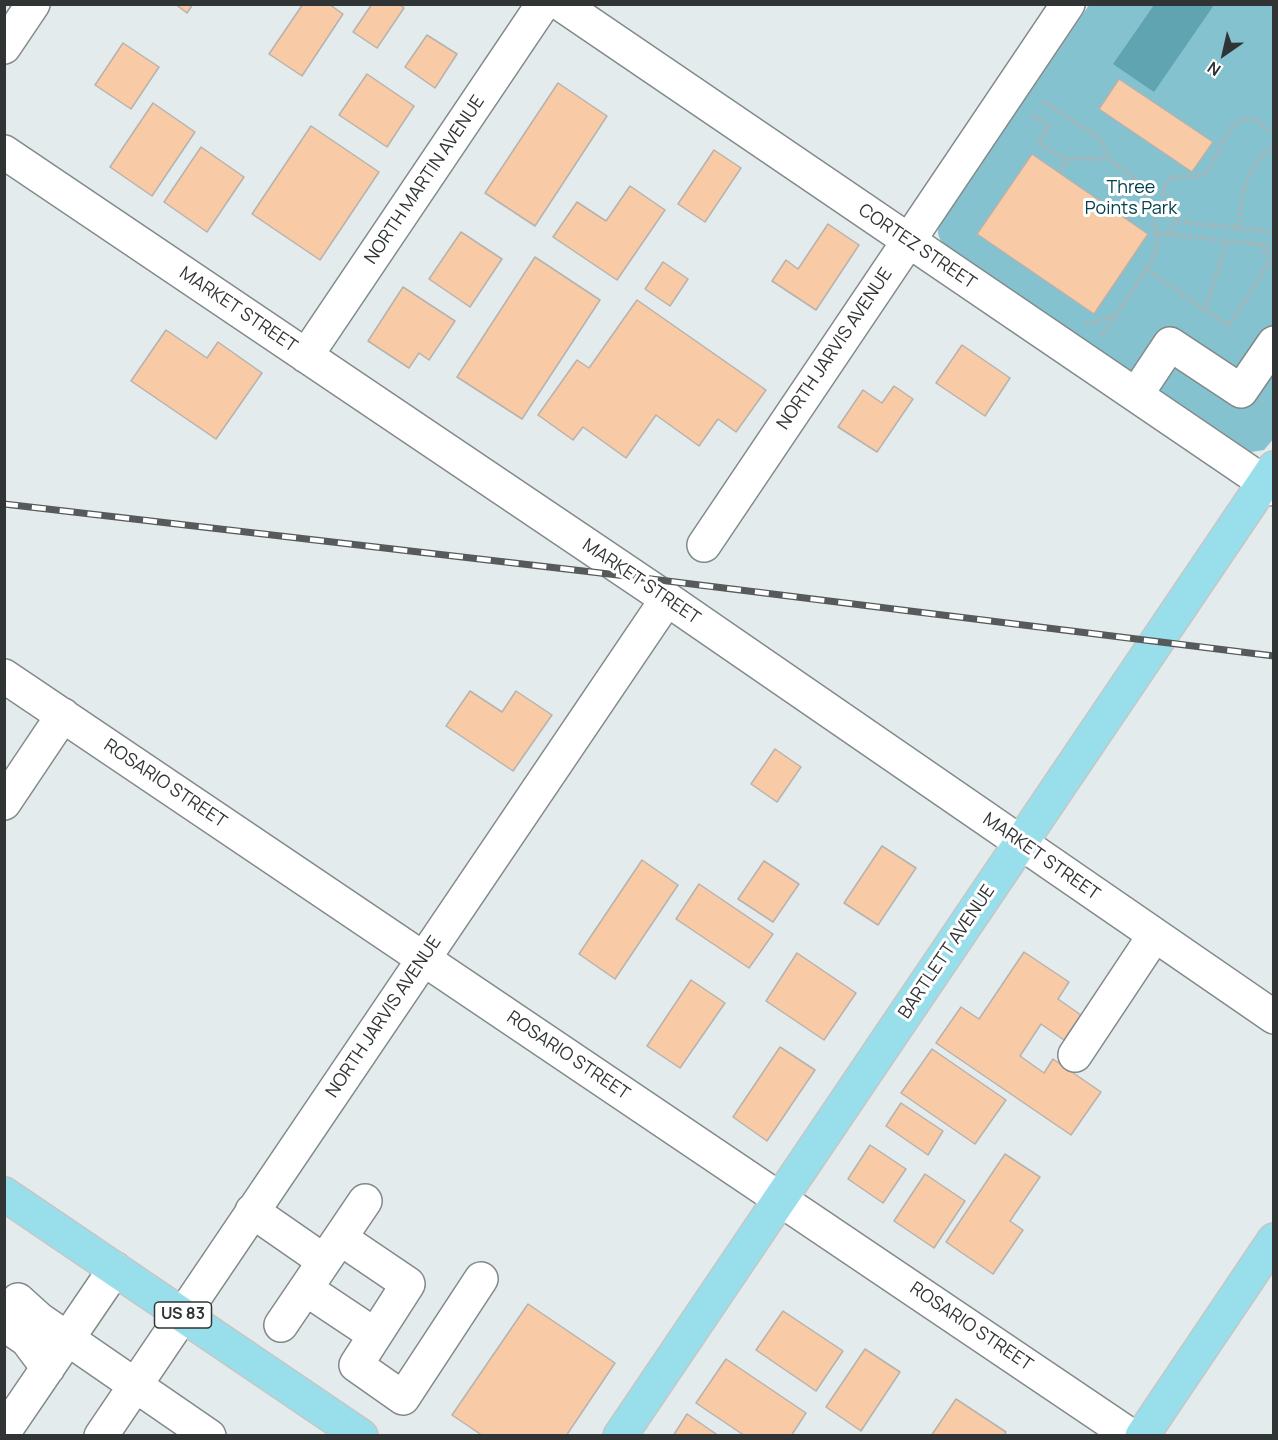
<!DOCTYPE html>
<html>
<head>
<meta charset="utf-8">
<style>
	body { margin:0 }
	#map { position:relative; width:1278px; height:1440px; overflow:hidden; background:#e3ebec; font-family:Manrope,sans-serif }
	canvas { display:block }
	.frame { position:absolute; inset:0; border:6px solid #313435; pointer-events:none }
	.north { position:absolute; left:1194px; top:24px; width:60px; height:60px; -webkit-text-stroke:4px #fff; paint-order:stroke; rotate:214deg; font-size:16px; font-weight:700; line-height:24px; text-align:center; color:#313435 }
	.north::after { content:''; display:block; margin:auto; width:21px; height:27px; background:#313435; clip-path:polygon(50% 0,100% 100%,50% 72%,0 100%) }
</style>
</head>
<body>
<div id="map">
<canvas width="1278" height="1440"></canvas>
<div class="frame"></div>
<div class="north">N</div>
</div>
<script>
const ctx = document.querySelector('canvas').getContext('2d');
ctx.lineJoin = 'round';
function fill(path, color) {
  ctx.fillStyle = color;
  ctx.fill(path, 'evenodd');
}
function strokePath(path, color, width, dash) {
  ctx.strokeStyle = color;
  ctx.lineWidth = width;
  ctx.lineCap = dash ? 'butt' : 'round';
  ctx.setLineDash(dash || []);
  ctx.stroke(path);
}
function label(font, color, halo, rows, align = 'center') {
  ctx.font = font + ' Manrope,sans-serif';
  ctx.lineWidth = 6;
  ctx.setLineDash([]);
  ctx.textBaseline = 'middle';
  ctx.strokeStyle = halo;
  ctx.fillStyle = color;
  for (const [text, x, y, turn = 0] of rows) {
    ctx.save();
    ctx.translate(x, y);
    ctx.rotate((+turn || 0) * Math.PI / 180);
    ctx.textAlign = isNaN(turn) ? turn : align;
    if (halo) ctx.strokeText(text, 0, 0);
    ctx.fillText(text, 0, 0);
    ctx.restore();
  }
}
const green = new Path2D(`
	M1089 5H1273L1274 438 1264 450 1251 452 954 252C944 244 935 239 939 225Z`);
const water = new Path2D(`
	M1154 5H1214L1154 92 1113 64Z`);
const building = new Path2D(`
	M175 4H193L187 13Z
	M303 4H329L343 14 302 76 269 54Z
	M372 4H399L404 8 377 48 353 32Z
	M427 35 457 54 435 88 405 67Z
	M123 43 159 67 131 109 95 85Z
	M367 74 414 106 387 147 339 115Z
	M1119 79 1213 142 1192 172 1099 109Z
	M558 83 607 116 535 226 485 193Z
	M153 103 195 132 152 196 110 167Z
	M311 126 379 172 320 260 252 214Z
	M201 147 244 177 207 232 164 202Z
	M714 150 741 168 705 222 678 204Z
	M1032 154 1148 234 1094 314 977 234Z
	M630 186 665 210 617 280 553 237 577 202 606 221Z
	M828 224 859 245 816 310 772 281 786 260 798 269Z
	M461 232 502 259 470 307 429 279Z
	M535 257 600 300 522 419 457 377Z
	M663 262 688 279 670 306 645 289Z
	M403 287 455 321 429 360 419 353 409 368 368 341Z
	M637 300 766 390 736 432 718 419 699 446 656 415 626 458 583 427 573 440 538 415 577 360 589 368Z
	M166 330 207 358 218 342 262 373 216 439 131 381Z
	M962 345 1010 378 985 416 936 383Z
	M894 386 913 399 877 452 838 427 863 390 882 403Z
	M470 691 502 712 516 691 552 715 513 771 446 726Z
	M775 749 801 767 777 802 751 784Z
	M882 846 916 868 878 925 844 903Z
	M642 860 678 885 615 979 579 954Z
	M764 861 799 884 773 922 738 899Z
	M699 884 773 934 749 968 676 919Z
	M1024 952 1069 982 1058 999 1081 1015 1064 1040 1041 1024 1020 1056 1044 1073 1053 1059 1101 1092 1071 1135 936 1043 961 1007 979 1019Z
	M797 953 856 993 824 1040 766 1001Z
	M691 980 725 1003 680 1068 647 1046Z
	M780 1047 815 1070 767 1141 733 1117Z
	M932 1049 1006 1100 975 1144 901 1093Z
	M901 1103 943 1131 928 1155 886 1126Z
	M870 1145 906 1169 883 1203 848 1179Z
	M1005 1154 1040 1177 1010 1221 1023 1230 993 1274 946 1242Z
	M925 1174 965 1201 934 1248 894 1221Z
	M528 1304 615 1363 566 1436H483L452 1415Z
	M783 1311 843 1351 816 1391 756 1350Z
	M865 1349 900 1372 861 1431 826 1407Z
	M726 1359 806 1413 791 1436H745L696 1403Z
	M956 1399 1006 1432 1004 1436H931Z
	M687 1414 719 1436H673Z`);
const path = new Path2D(`
	M1043 101 1100 139 1110 160
	M1032 115 1049 126 1038 142 1053 153 1069 159 1087 158 1110 160 1137 180 1153 214 1156 233 1274 246
	M1274 134C1268 130 1261 122 1254 120 1229 112 1218 157 1207 173L1194 177H1172C1153 194 1169 217 1189 223L1274 232
	M1058 172 1069 159
	M1153 214 1167 205
	M1238 228C1243 190 1243 173 1274 145
	M1170 234 1176 218
	M1147 270 1229 326 1269 262V257L1261 245
	M1205 309 1227 241
	M1086 322H1094L1116 315
	M1102 336 1155 256 1157 245 1156 233`);
const minor = new Path2D(`
	M561 4 1274 489
	M4 47 33 4
	M4 152 667 599 1274 1017
	M306 356 543 4
	M1136 395 1170 344 1241 391 1274 343
	M704 545 1068 4
	M4 676 1131 1436
	M4 803 63 715
	M1075 1055 1154 936
	M252 1211 324 1261
	M340 1238 408 1284 356 1365 403 1398 481 1279
	M306 1289 375 1335
	M18 1300 39 1319 209 1436
	M4 1324 27 1340 48 1368
	M281 1325 365 1201
	M4 1432 115 1269
	M101 1436 667 599`);
const major = new Path2D(`
	M4 1194 361 1436
	M620 1436 1274 468
	M1142 1436 1274 1240`);
const rail = new Path2D(`
	M4 504 635 577 1274 656`);
const shields = [
	[183,1315,57]
];
const shieldNames = [
	["US 83",183,1315]
];
const streetNames = [
	["NORTH MARTIN AVENUE",425,180,-56],
	["CORTEZ STREET",917,247,34],
	["MARKET STREET",238,310,34],
	["NORTH JARVIS AVENUE",835,349,-56],
	["MARKET STREET",641,582,34],
	["ROSARIO STREET",165,784,34],
	["MARKET STREET",1041,857,35],
	["BARTLETT AVENUE",947,952,-56],
	["NORTH JARVIS AVENUE",384,1017,-56],
	["ROSARIO STREET",568,1056,34],
	["ROSARIO STREET",971,1327,34]
];
const parkNames = [
	["Three",1131,188],
	["Points Park",1131,209]
];
fill(green, '#84c2cf');
fill(water, '#60a4b2');
fill(building, '#f8caa5');
strokePath(building, '#b7b2ad', 1.5);
strokePath(minor, '#82898a', 36);
strokePath(major, '#c5c6c6', 36);
strokePath(path, '#acb3b4', 4, [3, 3]);
strokePath(minor, '#fff', 33);
strokePath(major, '#99dfeb', 33);
strokePath(rail, '#565a5b', 7);
strokePath(rail, '#fff', 4.5, [14]);
for (const [x, y, w] of shields) {
  const box = new Path2D();
  box.roundRect(x - w / 2, y - 13, w, 26, 4.5);
  ctx.fillStyle = '#fff';
  ctx.fill(box);
  strokePath(box, '#313435', 1.5);
}
label('bold 16px', '#313435', null, shieldNames);
label('18px', '#313435', '#fff', streetNames);
label('18px', '#00414b', '#fff', parkNames);
</script>
</body>
</html>
